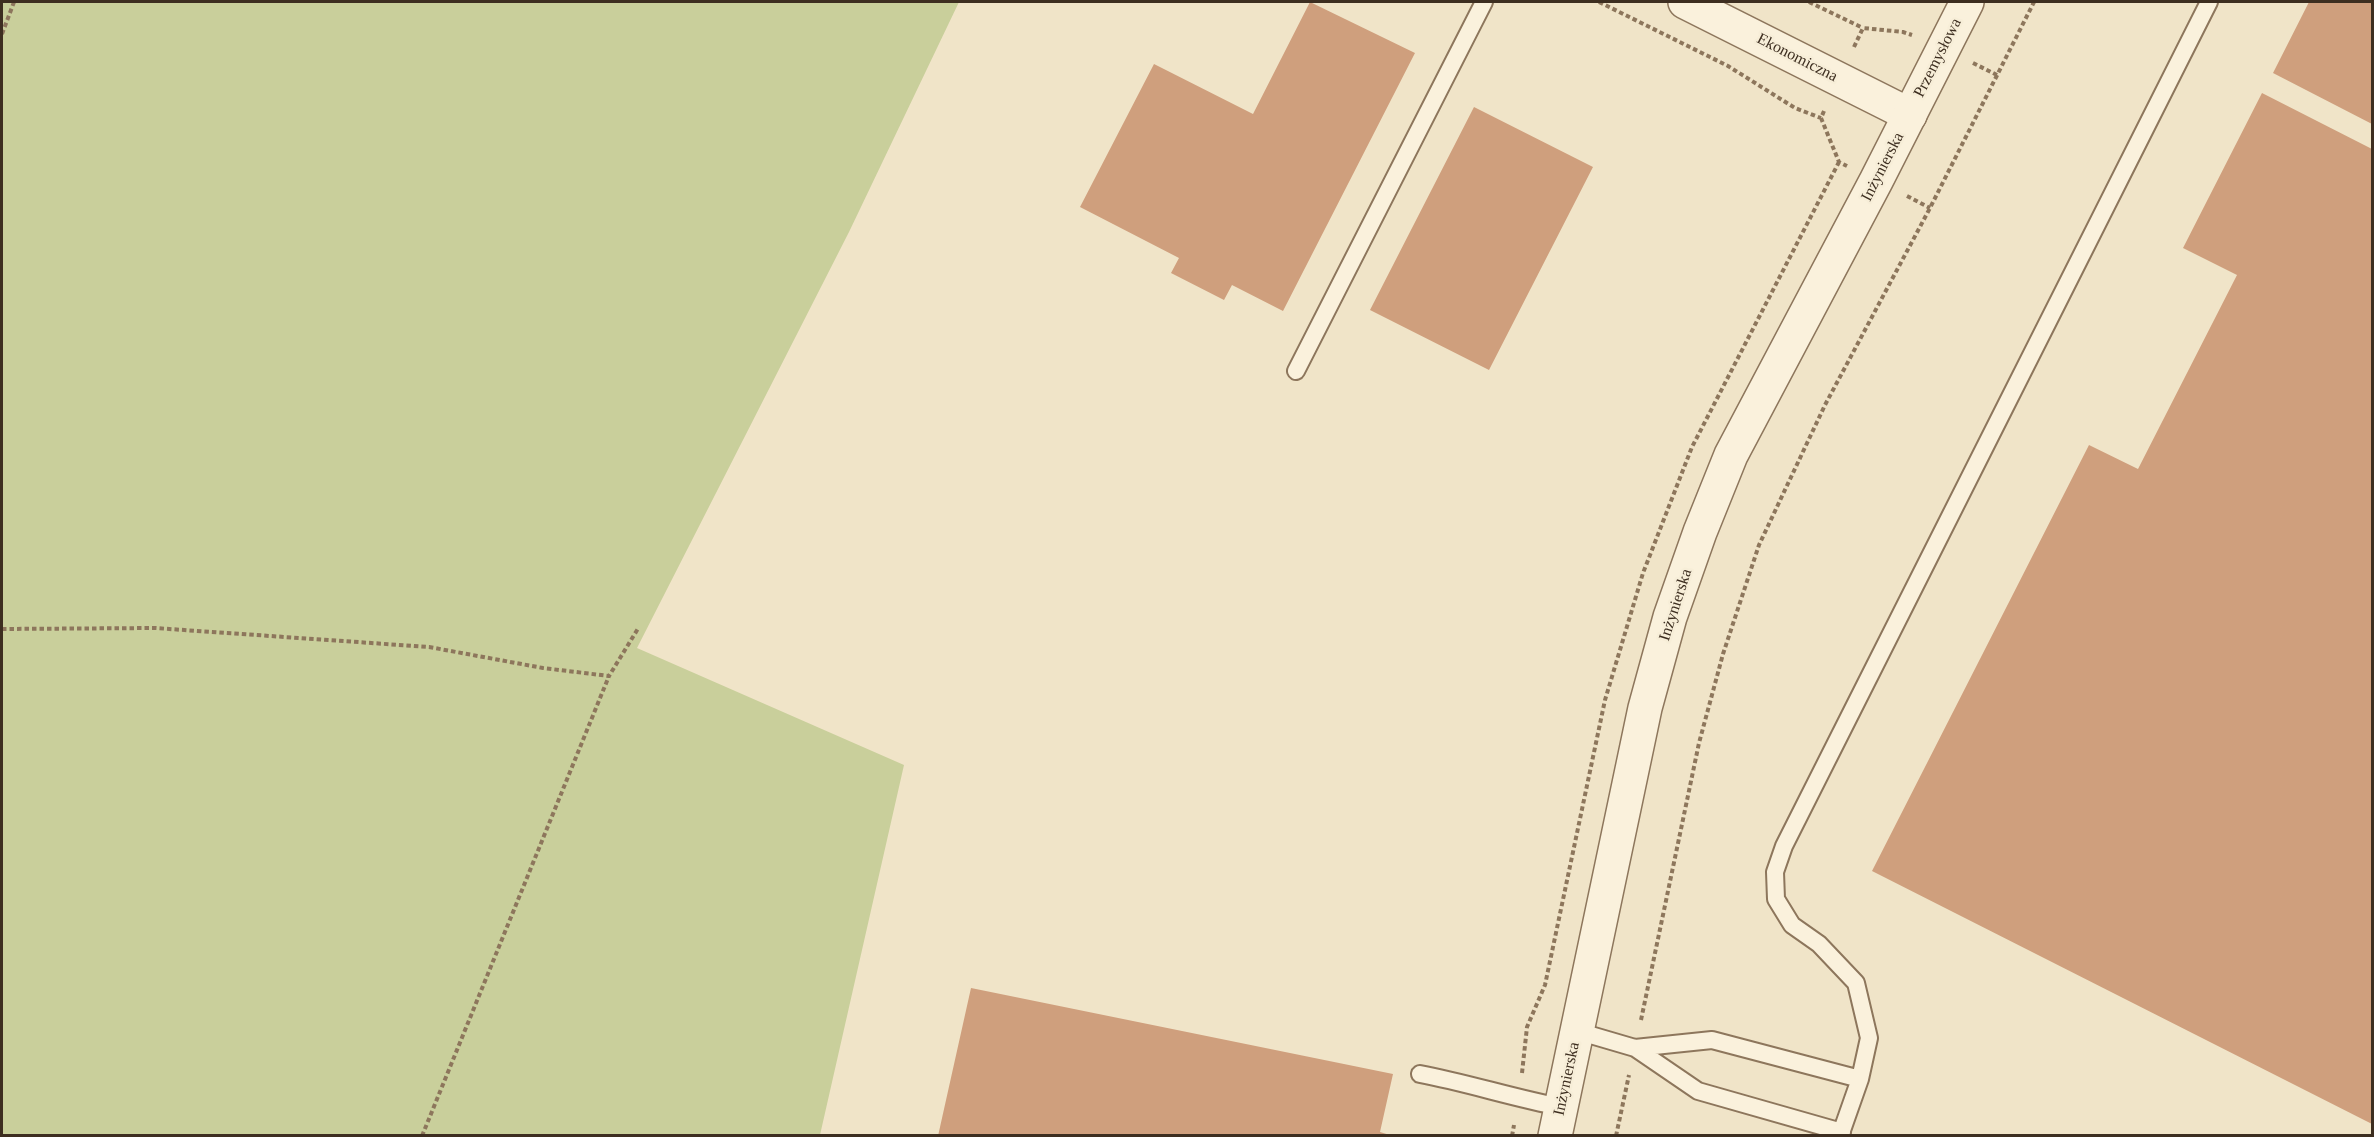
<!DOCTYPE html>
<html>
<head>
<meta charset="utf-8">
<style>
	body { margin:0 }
	#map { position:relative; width:2374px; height:1137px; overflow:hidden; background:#f0e4c8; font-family:Georgia,serif }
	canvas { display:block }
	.frame { position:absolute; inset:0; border:3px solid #3d2e20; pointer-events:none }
</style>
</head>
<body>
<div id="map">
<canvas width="2374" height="1137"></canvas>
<div class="frame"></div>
</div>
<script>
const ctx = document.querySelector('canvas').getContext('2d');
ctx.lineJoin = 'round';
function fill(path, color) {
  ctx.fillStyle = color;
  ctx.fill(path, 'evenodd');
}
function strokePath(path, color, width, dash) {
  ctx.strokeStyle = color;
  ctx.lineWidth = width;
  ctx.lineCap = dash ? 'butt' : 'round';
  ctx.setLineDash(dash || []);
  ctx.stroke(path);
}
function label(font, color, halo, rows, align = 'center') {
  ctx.font = font + ' Georgia,serif';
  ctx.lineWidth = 5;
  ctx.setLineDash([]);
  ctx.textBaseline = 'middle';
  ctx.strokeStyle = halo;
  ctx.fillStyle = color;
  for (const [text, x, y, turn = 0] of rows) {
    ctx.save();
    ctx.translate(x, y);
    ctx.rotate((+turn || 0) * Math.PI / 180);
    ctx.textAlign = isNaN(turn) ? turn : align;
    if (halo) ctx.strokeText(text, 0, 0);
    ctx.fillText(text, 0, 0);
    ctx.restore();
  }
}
const green = new Path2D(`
	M2 2H959L849 232 637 648 904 765 820 1135H2Z`);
const building = new Path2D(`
	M1310 2 1415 53 1283 311 1232 285 1224 300 1171 273 1179 258 1080 207 1154 64 1253 114Z
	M2309 2H2372V124L2273 73Z
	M2262 93 2372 149V1124L1872 871 2089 445 2138 469 2237 275 2183 248Z
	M1474 107 1593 167 1489 370 1370 310Z
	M971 988 1393 1074 1380 1132 1393 1136H938Z`);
const path = new Path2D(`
	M1599 2 1728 66 1795 108 1821 118
	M1809 2 1863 28
	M2 34 14 2
	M1854 47 1863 28 1903 32 1912 35
	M1973 63 1997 75
	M1824 111 1821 118 1839 162 1847 166
	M1907 196 1930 208
	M2 629 155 628 429 647 543 668 609 676 639 627
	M1641 1020 1699 743 1723 654 1759 545 1825 405 1930 208 2034 2
	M1522 1073 1527 1027 1545 985 1605 700 1643 573 1692 447 1839 162
	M422 1136 609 676
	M1512 1136 1514 1125
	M1616 1136 1629 1075`);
const service = new Path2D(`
	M1296 371 1484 2
	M1577 1031 1635 1048 1698 1091 1842 1132
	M1635 1048 1712 1040 1860 1079
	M1420 1074C1468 1083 1513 1098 1561 1107
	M1840 1136 1860 1079 1869 1038 1856 983 1819 944 1792 925 1776 899 1775 872 1784 846 2209 2`);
const minor = new Path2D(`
	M1685 2 1910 115`);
const tertiary = new Path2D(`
	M1555 1136 1645 708 1670 617 1700 532 1731 455 1876 181 1967 2`);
const streetNames = [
	["Ekonomiczna",1797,58,27],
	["Przemysłowa",1938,58,-63],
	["Inżynierska",1883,167,-63],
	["Inżynierska",1676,605,-72],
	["Inżynierska",1567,1079,-78]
];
fill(green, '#c9cf9b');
fill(building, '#cf9f7d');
strokePath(service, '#8d765c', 20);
strokePath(minor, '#8d765c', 36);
strokePath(tertiary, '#8d765c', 36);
strokePath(path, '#8d765c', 4, [4.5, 3]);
strokePath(service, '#faf1dc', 16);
strokePath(minor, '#faf1dc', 33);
strokePath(tertiary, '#faf1dc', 33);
label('16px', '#3d2e20', '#f7eed8', streetNames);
</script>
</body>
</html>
